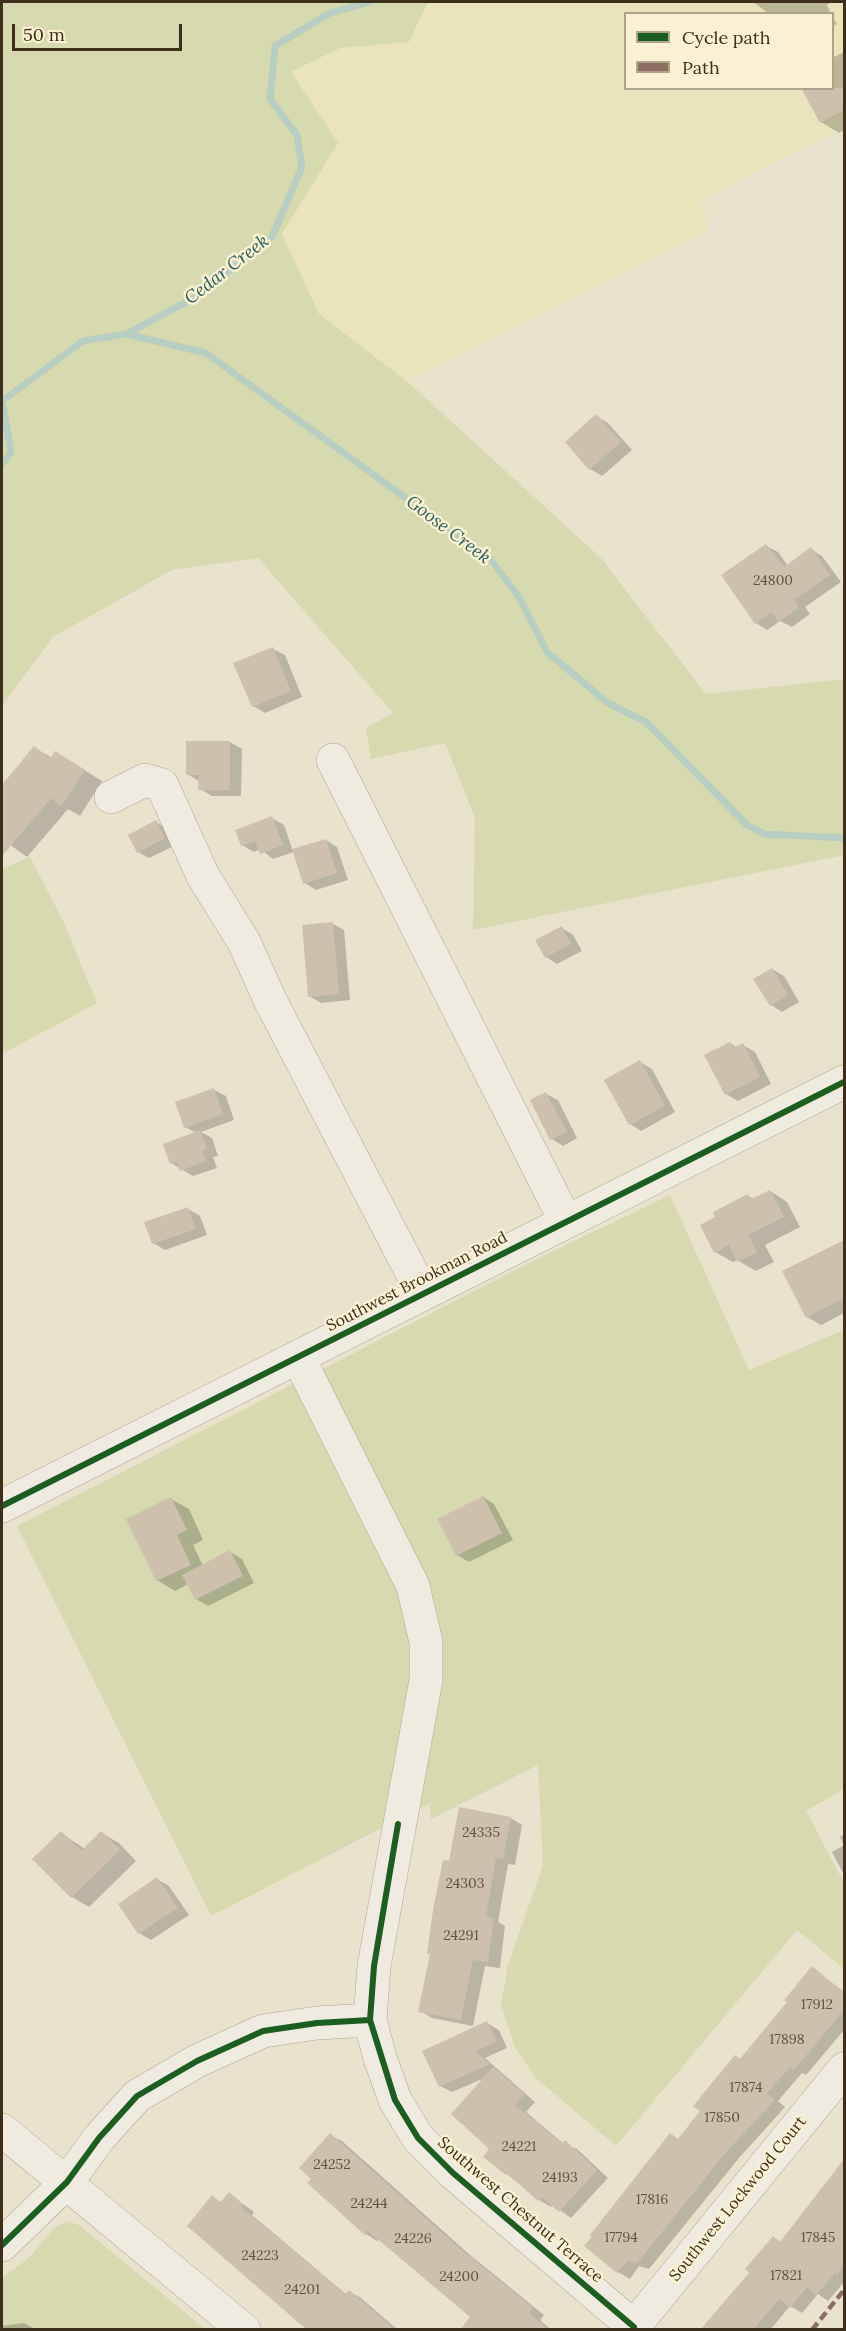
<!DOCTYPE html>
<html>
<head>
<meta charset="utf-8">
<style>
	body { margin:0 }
	#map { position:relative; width:846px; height:2331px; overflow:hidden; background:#e9e2cd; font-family:Lora,serif }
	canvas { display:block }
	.frame { position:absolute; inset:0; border:3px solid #3e2f1c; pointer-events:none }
	.legend { position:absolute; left:624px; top:12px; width:210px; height:78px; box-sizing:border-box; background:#faf1d2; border:2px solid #afa389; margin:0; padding:8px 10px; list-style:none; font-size:18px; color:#3e2f1c }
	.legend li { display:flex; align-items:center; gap:12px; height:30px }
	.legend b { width:30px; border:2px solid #afa389 }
	.scale { position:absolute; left:12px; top:24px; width:170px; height:27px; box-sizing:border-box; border:3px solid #3e2f1c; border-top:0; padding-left:8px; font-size:18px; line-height:21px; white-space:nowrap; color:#3e2f1c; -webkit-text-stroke:4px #faf1d2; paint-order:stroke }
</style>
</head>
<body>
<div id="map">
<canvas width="846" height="2331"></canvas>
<div class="frame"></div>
<ul class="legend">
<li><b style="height:8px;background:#1b5e20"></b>Cycle path</li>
<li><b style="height:8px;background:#8d6e63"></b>Path</li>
</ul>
<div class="scale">50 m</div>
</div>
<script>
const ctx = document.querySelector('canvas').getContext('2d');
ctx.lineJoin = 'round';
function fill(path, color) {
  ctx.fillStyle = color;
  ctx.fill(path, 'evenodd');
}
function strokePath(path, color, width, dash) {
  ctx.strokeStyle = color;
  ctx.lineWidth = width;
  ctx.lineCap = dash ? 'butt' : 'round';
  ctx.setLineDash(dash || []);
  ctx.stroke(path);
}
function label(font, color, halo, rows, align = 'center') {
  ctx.font = font + ' Lora,serif';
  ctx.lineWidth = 5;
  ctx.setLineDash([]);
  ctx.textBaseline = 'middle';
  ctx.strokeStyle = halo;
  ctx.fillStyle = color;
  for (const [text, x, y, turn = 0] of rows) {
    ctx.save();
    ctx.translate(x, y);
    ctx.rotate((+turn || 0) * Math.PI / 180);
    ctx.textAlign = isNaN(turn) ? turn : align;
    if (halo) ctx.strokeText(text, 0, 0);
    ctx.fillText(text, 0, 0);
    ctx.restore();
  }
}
const farmland = new Path2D(`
	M428 2H844V126L701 200 709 233 409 383 319 314 282 234 338 143 291 72 340 48 409 42ZM626 14H832V88H626Z`);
const green = new Path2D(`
	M2 2H428L409 42 340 48 291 72 338 143 282 234 319 314 409 383 600 557 706 694 844 679V855L473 930 475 818 445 743 371 759 366 728 393 713 258 558 172 570 53 637 2 706Z
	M30 857 63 921 97 1003 2 1054V869Z
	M670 1195 749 1370 844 1330V1789L806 1811 844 1883V1969L797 1930 616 2146 536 2078 515 2048 501 2004 508 1965 543 1865 538 1765 431 1819 430 1803 211 1916 17 1526 537 1259Z
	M67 2221 79 2225 205 2329H2V2278L29 2258 53 2229Z`);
const shadow = new Path2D(`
	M753 2H831L827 5 831 14H769Z
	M832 16 837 24 832 26Z
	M844 52V130L839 133 821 122 803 88H832V58Z
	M596 416 608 423 632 450 602 476 590 469Z
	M766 546 778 552 788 566 811 549 822 556 841 582 805 607 810 614 792 627 780 621 767 630 756 623Z
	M273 649 285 655 302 697 265 713 253 706Z
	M230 742 242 749 241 796H212L200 789 199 781 187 774Z
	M35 748 52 758 73 763 102 781 80 816 68 809 27 857 2 839V787Z
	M272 818 284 825 293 851 326 840 337 847 348 880 316 890 305 883 294 852 273 859 260 849 254 852 242 845Z
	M156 822 168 829 176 845 149 858 138 852Z
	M333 924 344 930 350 1000 321 1003 309 996Z
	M562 928 573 935 582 951 557 964 546 957Z
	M772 969 784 976 799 1002 782 1012 771 1005Z
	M730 1043 737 1048 743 1045 755 1052 771 1084 738 1101 726 1094Z
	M640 1062 652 1069 675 1112 641 1131 630 1124Z
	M214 1090 226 1096 234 1120 201 1132 212 1138 218 1156 213 1157 217 1168 193 1176 171 1163 196 1133 185 1127Z
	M546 1094 558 1100 577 1138 563 1146 552 1139Z
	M770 1191 787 1202 800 1227 765 1245 774 1262 756 1271 737 1260 733 1262 715 1252 748 1196 754 1199Z
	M188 1209 200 1216 207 1235 165 1250 153 1243Z
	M844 1242V1313L821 1325 807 1317Z
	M483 1497 494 1504 513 1540 469 1562 457 1555Z
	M171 1499 189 1509 203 1540 193 1545 203 1566 230 1552 242 1559 254 1583 208 1606 196 1599 188 1584 175 1591 157 1580Z
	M511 1818 522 1825 515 1865 508 1864 498 1922 505 1926 500 1968 485 1966 473 2026 432 2018 420 2011 450 1862Z
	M61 1833 85 1849 101 1833 119 1843 136 1861 89 1907 72 1897Z
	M844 1834V1875L832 1852 844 1845 840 1837Z
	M157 1879 169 1886 189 1915 151 1940 139 1933 120 1904Z
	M813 1968 844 1992V2030L806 2075 802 2073 778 2101 785 2107 739 2158 649 2269 639 2266 630 2279 618 2272 586 2246 679 2140 789 2002Z
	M487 2023 499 2030 507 2048 485 2058 535 2102 526 2112 564 2144 577 2149 608 2178 571 2218 553 2205 551 2207 539 2200 507 2174 491 2149 487 2077 452 2092 440 2086Z
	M330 2135 342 2141 470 2255 544 2315 540 2320 551 2330H470L472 2317 379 2239 377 2241 366 2234Z
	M844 2162V2282L828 2301 818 2294 802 2313 790 2306 770 2330H701L752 2273 773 2238 781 2243Z
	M229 2194 254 2212 252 2215 347 2295 350 2292 361 2298 398 2330H310L212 2197 222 2203Z
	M24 2323 36 2330H3L2 2326Z`);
const stream = new Path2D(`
	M126 334 206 353 491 560 519 597 547 652 608 703 646 722 747 825 764 834 844 838
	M2 464 11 452 2 401 83 341 126 334 196 297 272 237 302 167 297 135 270 99 275 46 330 13 370 2`);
const building = new Path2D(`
	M801 88H844V110L820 123Z
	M596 414 621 442 589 470 565 442Z
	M766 544 784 567 811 547 830 575 794 600 799 607 779 622 771 612 755 624 721 575Z
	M273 647 291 691 252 707 233 663Z
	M186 741H230V790H198L199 775H186Z
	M34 746 50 759 55 751 85 770 61 807 51 798 2 856V785Z
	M272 816 283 845 260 854 255 841 241 846 235 830Z
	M156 820 165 838 137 853 128 835Z
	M326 839 337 873 303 884 292 849Z
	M333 922 339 994 308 997 302 925Z
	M562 926 571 944 545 958 535 940Z
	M772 968 788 995 770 1006 753 979Z
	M730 1042 733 1048 743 1043 760 1077 725 1095 704 1055Z
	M640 1060 665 1106 629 1125 604 1080Z
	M214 1088 223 1114 184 1128 175 1102Z
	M546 1092 567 1132 550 1140 530 1100Z
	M200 1130 207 1149 202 1151 206 1161 180 1171 177 1161 170 1164 163 1144Z
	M770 1190 784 1217 748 1235 757 1252 737 1262 729 1245 714 1253 700 1225 715 1217 713 1212 748 1194 751 1199Z
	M188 1207 196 1229 152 1244 144 1222Z
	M844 1240V1298L806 1318 782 1271Z
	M483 1496 502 1533 456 1556 437 1519Z
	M171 1497 187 1530 177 1535 191 1565 156 1581 126 1519Z
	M230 1550 243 1576 195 1600 182 1575Z
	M459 1807 511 1817 503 1859 496 1858 486 1917 494 1918 488 1962 473 1960 461 2020 418 2012 430 1954H427L433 1910 443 1860 449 1861Z
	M61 1831 81 1851 101 1831 120 1850 71 1898 32 1859Z
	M157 1877 178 1908 138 1934 118 1904Z
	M812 1966 844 1993V2010L794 2070 790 2067 767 2093 775 2100 727 2151 637 2263 627 2261 617 2273 584 2246 592 2236 590 2235 670 2133 678 2139 700 2111 693 2106 735 2055 740 2059 787 2002 784 2000Z
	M487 2021 497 2041 475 2051 490 2064 439 2087 422 2051Z
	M493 2067 524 2094 515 2105 562 2143 565 2140 597 2170 559 2212 542 2197 538 2201 507 2173 506 2175 483 2157 489 2149 451 2114Z
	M330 2133 458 2247 533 2308 529 2313 549 2330H460L470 2317 368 2231 365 2235 307 2183 311 2179 299 2168Z
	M844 2159V2265L837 2275 835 2273 816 2295 807 2287 790 2308 779 2299 753 2330H700L749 2273 745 2269 773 2236 780 2242Z
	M229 2192 243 2204 241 2207 345 2294 349 2290 396 2330H307L187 2226 212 2195 220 2203Z`);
const minor = new Path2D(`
	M333 760 566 1222
	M111 797 145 780 162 785 203 876 244 942 270 1000 423 1294
	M298 1357 413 1586 426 1642V1680L374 1966 370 2020 380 2058 395 2100 418 2138 453 2173 634 2327
	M2 1506 844 1082
	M2 2130 244 2330
	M2 2245 67 2182 99 2138 137 2096 197 2061 263 2031 317 2023 370 2020
	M631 2330 844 2069`);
const quiet = new Path2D(`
	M812 2330 844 2290`);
const cycleway = new Path2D(`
	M2 1506 844 1082
	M398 1824 374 1966 370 2020 395 2100 418 2138 453 2173 634 2327
	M2 2245 67 2182 99 2138 137 2096 197 2061 263 2031 317 2023 370 2020`);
const numberNames = [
	["24800",773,581],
	["24335",481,1833],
	["24303",465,1884],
	["24291",461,1936],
	["17912",817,2005],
	["17898",787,2040],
	["17874",746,2088],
	["17850",722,2118],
	["24221",519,2147],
	["24252",332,2165],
	["24193",560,2178],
	["17816",652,2200],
	["24244",369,2204],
	["17794",621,2238],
	["17845",818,2238],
	["24226",413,2239],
	["24223",260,2256],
	["17821",786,2276],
	["24200",459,2277],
	["24201",302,2290]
];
const streetNames = [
	["Southwest Brookman Road",417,1282,-27],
	["Southwest Lockwood Court",738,2199,-51],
	["Southwest Chestnut Terrace",520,2210,41]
];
const waterNames = [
	["Cedar Creek",227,270,-38],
	["Goose Creek",448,530,37]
];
fill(farmland, '#eae4bc');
fill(green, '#d6daae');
fill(shadow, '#0003');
strokePath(stream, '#b9cec2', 7);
fill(building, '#cdc0ad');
strokePath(minor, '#aea696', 34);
strokePath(minor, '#efebe0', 33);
strokePath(quiet, '#8d6e63', 4.5, [9, 4.5]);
strokePath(cycleway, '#1b5e20', 6);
label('14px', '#625340', null, numberNames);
label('16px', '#3e2f1c', '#faf1d2', streetNames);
label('italic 18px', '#2a5f60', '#faf1d2', waterNames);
</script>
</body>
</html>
